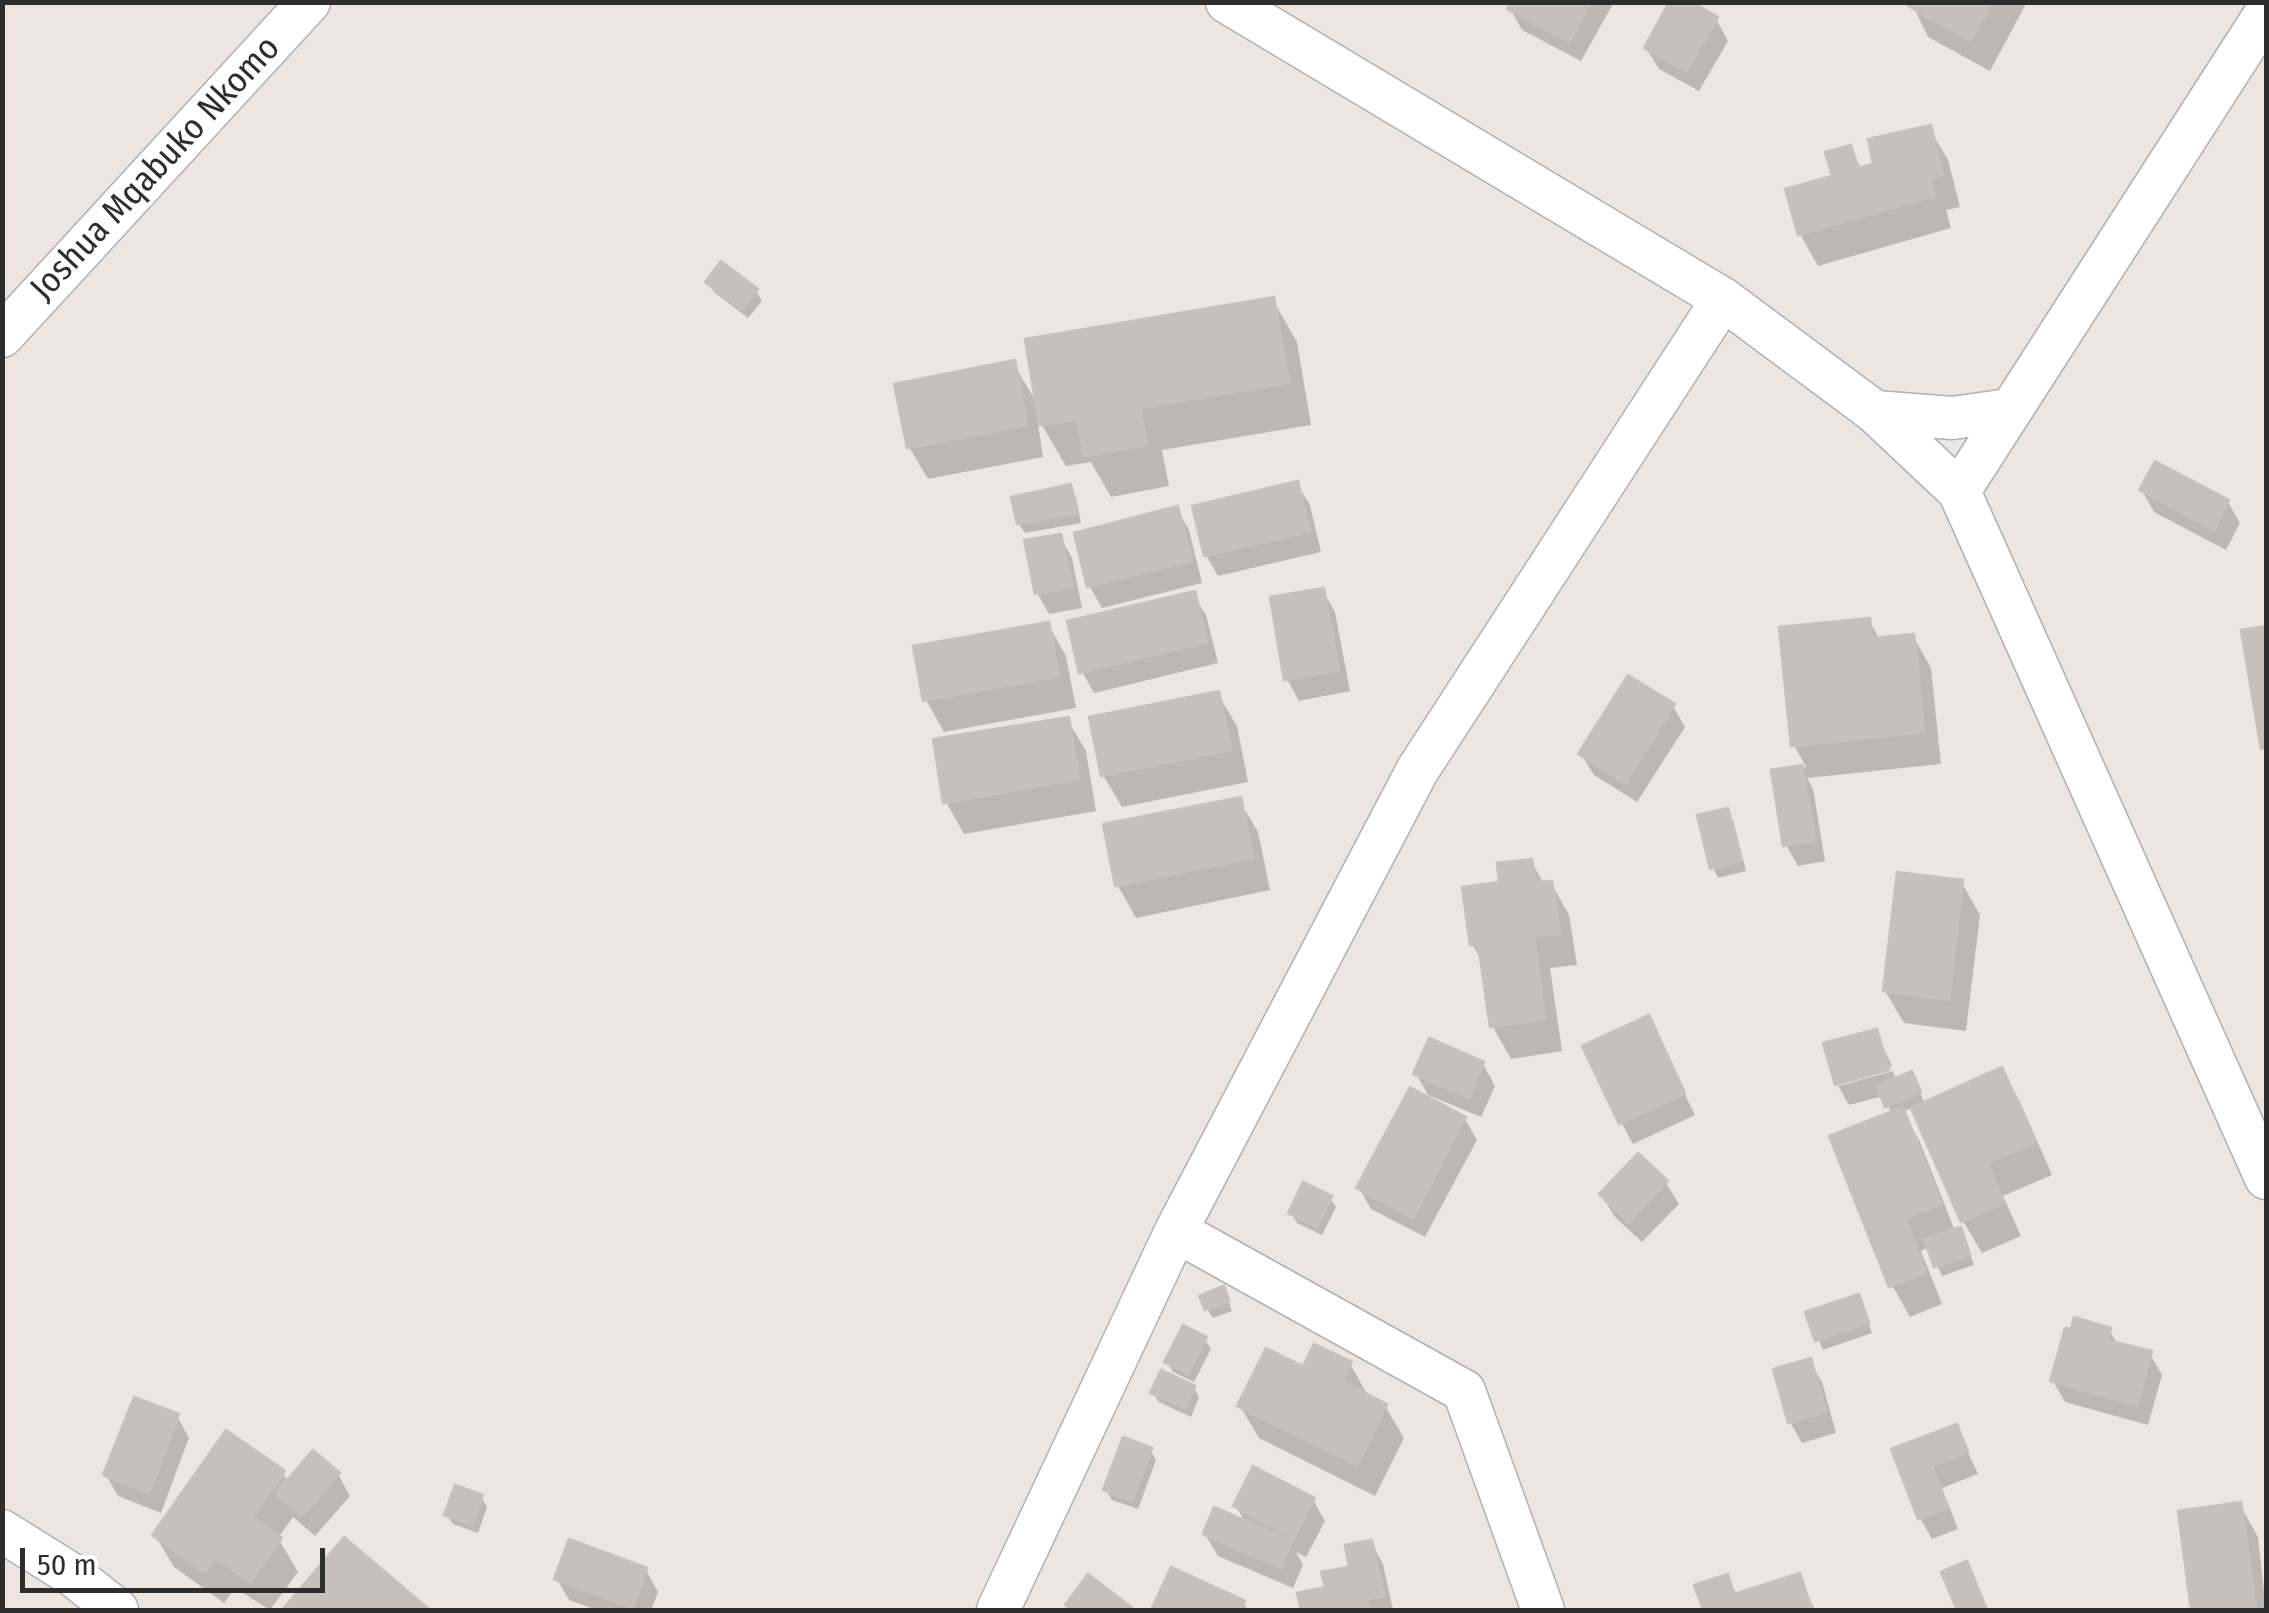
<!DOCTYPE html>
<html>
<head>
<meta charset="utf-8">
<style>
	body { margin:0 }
	#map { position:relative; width:2269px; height:1613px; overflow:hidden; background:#ede5e0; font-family:"Fira Sans Condensed",sans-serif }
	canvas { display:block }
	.frame { position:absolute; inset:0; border:5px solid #2d2d2d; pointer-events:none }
	.scale { position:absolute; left:20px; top:1548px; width:305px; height:45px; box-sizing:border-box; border:5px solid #2d2d2d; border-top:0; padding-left:12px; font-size:30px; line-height:35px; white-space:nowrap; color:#2d2d2d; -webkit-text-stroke:8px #fff; paint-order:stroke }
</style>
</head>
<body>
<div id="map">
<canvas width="2269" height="1613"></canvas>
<div class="frame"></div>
<div class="scale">50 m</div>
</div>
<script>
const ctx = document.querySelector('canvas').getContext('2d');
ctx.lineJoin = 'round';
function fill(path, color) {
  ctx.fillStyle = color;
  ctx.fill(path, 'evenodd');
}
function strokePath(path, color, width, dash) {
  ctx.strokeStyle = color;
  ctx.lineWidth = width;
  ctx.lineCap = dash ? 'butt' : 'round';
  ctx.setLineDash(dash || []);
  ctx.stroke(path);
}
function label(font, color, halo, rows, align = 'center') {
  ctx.font = font + ' "Fira Sans Condensed",sans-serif';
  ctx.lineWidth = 8;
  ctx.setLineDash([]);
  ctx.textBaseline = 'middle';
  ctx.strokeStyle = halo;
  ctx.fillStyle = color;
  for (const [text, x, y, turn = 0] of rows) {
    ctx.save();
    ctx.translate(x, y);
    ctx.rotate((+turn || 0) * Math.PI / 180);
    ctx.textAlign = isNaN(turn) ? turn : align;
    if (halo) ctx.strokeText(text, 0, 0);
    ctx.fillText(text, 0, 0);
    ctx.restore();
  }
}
const shadow = new Path2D(`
	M1513 2H1614L1581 61 1522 30 1510 8Z
	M1911 2H2027L1990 71 1928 37Z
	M1716 19 1728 41 1699 91 1659 69 1646 48Z
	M1929 128 1948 160 1960 207 1946 210 1951 228 1818 266 1800 234 1850 148 1862 170 1876 166Z
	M708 282 756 291 762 301 748 318 714 292Z
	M1273 300 1297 342 1311 425 1162 450 1169 486 1111 497 1091 462 1066 466 1037 417 1043 457 928 479 909 447 1013 363 1038 405Z
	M1297 484 1310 505 1321 552 1218 576 1206 555Z
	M1070 487 1076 497 1081 523 1025 533 1019 524Z
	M2142 490 2228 502 2240 523 2226 550 2154 512Z
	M1177 509 1189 530 1202 583 1102 608 1090 587 1077 535Z
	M1060 536 1072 558 1082 608 1049 614 1037 593Z
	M1323 591 1335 612 1350 691 1299 701 1287 679Z
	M1193 594 1206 615 1218 663 1094 693 1082 672Z
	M1869 620 1880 640 1913 636 1931 668 1941 764 1807 778 1813 789 1825 861 1798 866 1786 845 1774 772 1806 767 1794 745Z
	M1048 624 1066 656 1076 708 944 732 926 700Z
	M2266 628V753L2244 632Z
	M1218 694 1237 726 1248 782 1122 807 1103 775Z
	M1673 706 1685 727 1637 802 1594 775 1581 754Z
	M1067 719 1086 751 1096 811 964 834 946 802Z
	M1239 800 1258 832 1270 890 1136 918 1118 886 1106 826Z
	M1727 811 1733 820 1746 871 1718 878 1713 868Z
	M1531 861 1544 884 1551 883 1569 915 1577 965 1550 968 1562 1051 1511 1059 1493 1027 1484 964 1472 944 1502 884Z
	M1962 883 1980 915 1966 1031 1904 1023 1885 991Z
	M1648 1018 1695 1115 1633 1144 1621 1122Z
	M1876 1032 1892 1066 1839 1081V1086L1893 1071 1896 1081 1911 1074 1925 1104 2001 1070 2020 1102 2052 1175 2003 1196 2021 1236 1982 1253 1963 1221 1913 1107 1903 1112 1920 1142 1955 1231 1959 1230 1965 1240 1974 1265 1942 1276 1929 1247 1921 1251 1942 1304 1910 1317 1892 1285 1833 1137 1892 1114 1883 1096 1849 1105 1837 1084 1827 1045Z
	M1483 1064 1495 1086 1481 1117 1428 1095 1416 1074Z
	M1465 1119 1477 1140 1425 1237 1371 1209 1359 1188Z
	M1666 1183 1679 1204 1642 1242 1614 1216 1602 1195Z
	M1330 1198 1336 1207 1322 1235 1297 1223 1291 1213Z
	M1228 1299 1232 1311 1213 1318 1207 1309Z
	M1863 1307 1872 1333 1823 1350 1808 1314Z
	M2109 1330 2118 1345 2150 1354 2162 1375 2148 1425 2065 1402 2053 1381Z
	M1205 1339 1211 1349 1194 1382 1173 1372 1167 1362Z
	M1809 1361 1822 1382 1836 1433 1802 1443 1790 1422Z
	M1350 1364 1369 1397 1385 1406 1404 1438 1375 1496 1259 1438 1240 1406 1304 1369Z
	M1194 1388 1199 1397 1191 1417 1159 1402 1153 1393Z
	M177 1416 189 1438 161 1513 118 1496 106 1475Z
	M1956 1427 1978 1474 1942 1488 1958 1529 1932 1539 1920 1518 1894 1450Z
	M1150 1450 1156 1460 1138 1509 1112 1500 1106 1490Z
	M283 1473 288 1482 338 1474 350 1496 315 1536 293 1517 278 1538 298 1572 270 1610 235 1588 224 1603 174 1567 155 1535Z
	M481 1497 487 1507 478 1533 453 1524 447 1515Z
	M1313 1500 1325 1521 1306 1557 1296 1552 1303 1565 1293 1588 1218 1556 1205 1534 1246 1524 1236 1506Z
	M2240 1505 2258 1537 2266 1610H2194L2180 1513Z
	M345 1541 426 1610H285Z
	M1371 1542 1383 1564 1393 1610H1304L1300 1595 1327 1589 1352 1569Z
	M646 1570 658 1592 651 1610H597L569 1600 557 1579Z
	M1172 1571 1243 1603 1248 1610H1154Z
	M1798 1576 1815 1610H1705L1697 1586 1727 1577 1738 1596Z`);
const building = new Path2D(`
	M1510 2H1591L1569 42 1507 9Z
	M1669 2H1692L1718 17 1686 71 1644 48Z
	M1908 2H1992L1971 41 1907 5Z
	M1931 125 1943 175 1930 178 1934 196 1798 235 1785 189 1832 176 1825 152 1851 145 1858 168 1873 164 1868 139Z
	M721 261 758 289 742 310 705 282Z
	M1274 297 1289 383 1140 408 1147 445 1084 456 1077 419 1039 425 1025 339Z
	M1015 360 1027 425 907 448 894 384Z
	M2155 461 2229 500 2214 530 2139 490Z
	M1298 481 1310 531 1204 556 1192 506Z
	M1071 484 1077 513 1017 524 1011 497Z
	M1178 506 1192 561 1087 587 1074 533Z
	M1061 534 1072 587 1035 594 1024 540Z
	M1324 588 1339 670 1284 680 1270 597Z
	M1195 591 1207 642 1079 673 1067 621Z
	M1870 618 1872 638 1914 634 1924 732 1791 746 1779 627Z
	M1049 622 1059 676 923 701 913 646Z
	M2266 626V748L2261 749 2241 630Z
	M1628 675 1675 704 1625 783 1578 754Z
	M1219 691 1231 750 1101 776 1089 717Z
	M1069 717 1079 779 943 803 933 739Z
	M1802 765 1815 840 1783 846 1771 770Z
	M1241 797 1253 858 1115 886 1103 824Z
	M1728 808 1742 861 1710 869 1697 815Z
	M1532 859 1536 882 1552 881 1560 933 1534 937 1545 1019 1490 1027 1478 944 1470 945 1462 887 1499 882 1497 863Z
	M1897 872 1963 880 1949 1000 1883 991Z
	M1649 1015 1685 1093 1619 1124 1582 1046Z
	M1877 1029 1889 1070 1835 1085 1823 1043Z
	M1429 1038 1484 1062 1469 1098 1413 1074Z
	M2002 1067 2036 1142 1987 1163 2004 1203 1961 1222 1911 1108Z
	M1912 1071 1921 1092 1885 1107 1876 1086Z
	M1410 1087 1466 1117 1413 1218 1356 1188Z
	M1903 1107 1941 1204 1905 1218 1926 1272 1889 1287 1829 1136Z
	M1638 1153 1668 1181 1629 1223 1599 1194Z
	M1303 1182 1332 1196 1317 1227 1288 1213Z
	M1961 1227 1970 1255 1934 1267 1924 1239Z
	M1224 1286 1229 1301 1205 1310 1199 1296Z
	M1859 1294 1869 1323 1815 1341 1805 1312Z
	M2074 1317 2111 1328 2107 1340 2152 1351 2137 1405 2050 1381 2065 1328 2071 1329Z
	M1183 1325 1207 1337 1188 1374 1164 1362Z
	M1314 1344 1352 1362 1342 1381 1387 1404 1357 1465 1237 1406 1266 1348 1303 1366Z
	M1811 1358 1826 1412 1788 1423 1773 1369Z
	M1161 1370 1195 1386 1185 1408 1150 1393Z
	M134 1397 179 1414 149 1493 103 1475Z
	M1957 1424 1968 1452 1932 1466 1948 1508 1918 1519 1891 1449Z
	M226 1430 285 1471 252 1517 282 1538 250 1582 216 1558 205 1572 152 1535Z
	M1123 1437 1152 1448 1132 1501 1103 1490Z
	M313 1450 340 1473 302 1516 276 1493Z
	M1253 1466 1315 1498 1294 1538 1233 1506Z
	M455 1485 483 1495 472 1525 444 1515Z
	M2241 1502 2256 1610H2191L2178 1511Z
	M1214 1507 1292 1541 1281 1568 1203 1534Z
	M344 1537 430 1610H342L339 1608 337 1610H282Z
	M569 1539 647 1568 633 1608 554 1579Z
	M1372 1540 1384 1596 1367 1599 1369 1610H1301L1297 1593 1325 1587 1321 1572 1349 1567 1345 1545Z
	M1967 1561 1987 1610H1957L1941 1572Z
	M1171 1567 1245 1601 1240 1610H1151Z
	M1800 1573 1812 1610H1703L1694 1585 1728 1574 1734 1594Z
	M1088 1574 1135 1610H1073L1065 1605Z`);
const minor = new Path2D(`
	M1227 2 1723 299 1875 412 1959 491 2266 1178
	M2 336 309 2
	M1875 412 1952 418 2009 410
	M1959 491 2266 13
	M1176 1231 1464 1391 1543 1610
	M2 1531 74 1576 117 1610
	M998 1610 1176 1231 1417 771 1723 299`);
const streetNames = [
	["Joshua Mqabuko Nkomo",156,169,-47]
];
fill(shadow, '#0003');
fill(building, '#c6c0bb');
strokePath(building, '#c8c0ba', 2.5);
strokePath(minor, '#adb1b8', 45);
strokePath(minor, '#fff', 42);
label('35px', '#2d2d2d', '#fff', streetNames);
</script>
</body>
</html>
